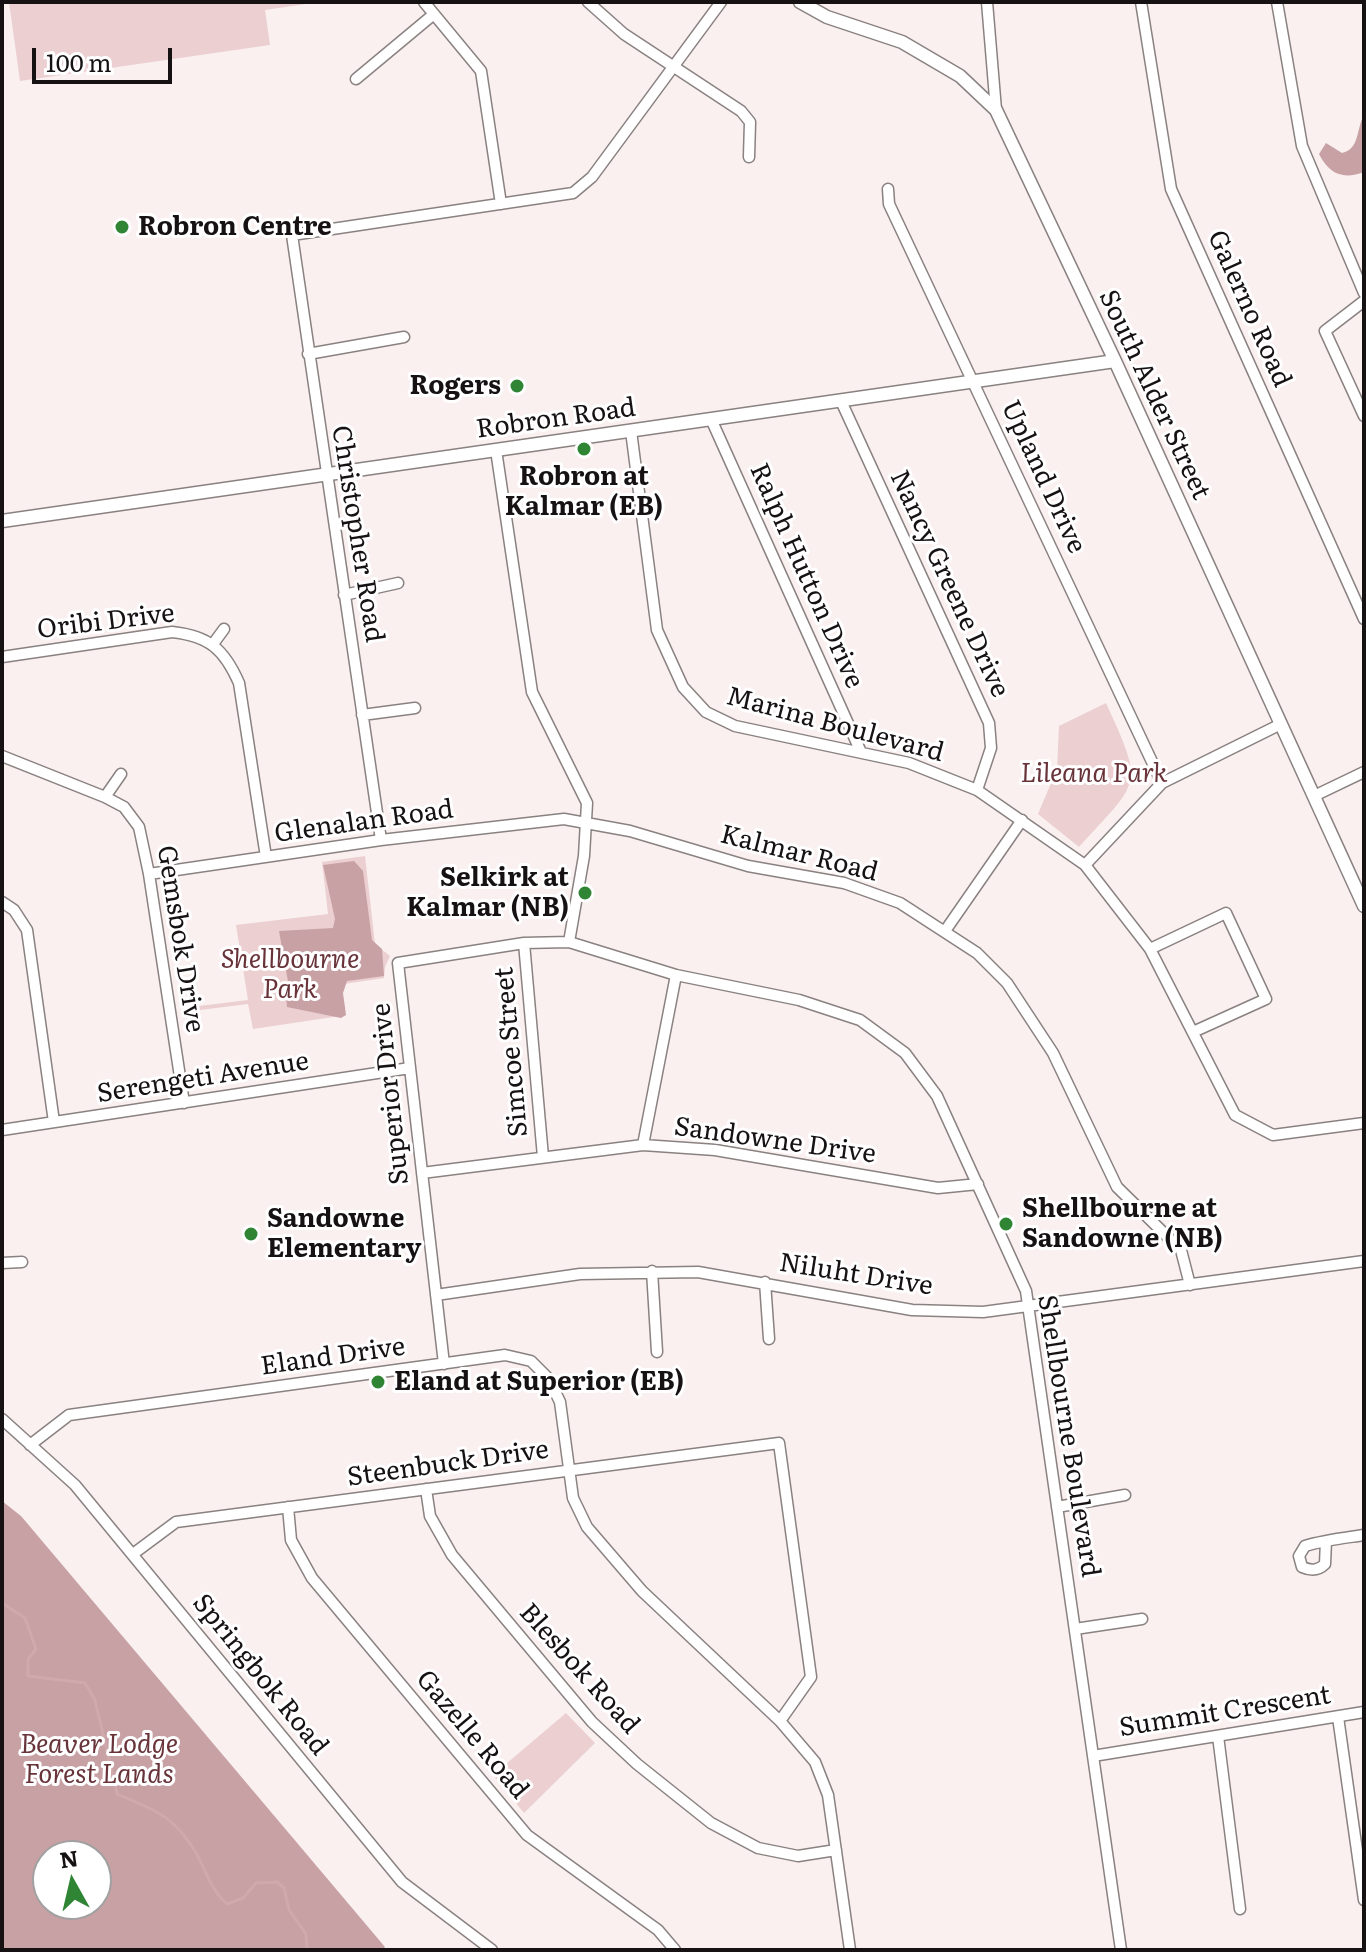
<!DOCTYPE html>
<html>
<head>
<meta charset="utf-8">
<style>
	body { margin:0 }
	#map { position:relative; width:1366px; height:1952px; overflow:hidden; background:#faf0f0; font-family:Literata,serif }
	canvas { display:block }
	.frame { position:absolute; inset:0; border:4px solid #161213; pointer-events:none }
	.north { position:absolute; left:32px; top:1840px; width:80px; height:80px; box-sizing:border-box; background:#fff; border:2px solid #a2a0a1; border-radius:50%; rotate:352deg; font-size:22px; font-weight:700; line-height:32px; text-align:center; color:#161213 }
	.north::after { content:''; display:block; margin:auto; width:28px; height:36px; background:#2f8534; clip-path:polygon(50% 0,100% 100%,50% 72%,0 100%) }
	.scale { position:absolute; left:32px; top:48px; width:140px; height:36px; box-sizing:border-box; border:4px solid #161213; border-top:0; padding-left:10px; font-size:24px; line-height:28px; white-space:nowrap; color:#161213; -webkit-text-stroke:6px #fff; paint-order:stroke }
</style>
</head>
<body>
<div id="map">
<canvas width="1366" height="1952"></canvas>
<div class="frame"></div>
<div class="north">N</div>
<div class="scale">100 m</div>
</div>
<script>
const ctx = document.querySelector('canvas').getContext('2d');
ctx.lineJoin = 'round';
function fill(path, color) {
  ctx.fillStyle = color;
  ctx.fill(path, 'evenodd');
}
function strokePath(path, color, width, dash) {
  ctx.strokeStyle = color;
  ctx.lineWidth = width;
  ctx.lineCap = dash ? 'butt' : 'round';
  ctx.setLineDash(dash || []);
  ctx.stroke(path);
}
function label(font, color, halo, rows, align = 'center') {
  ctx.font = font + ' Literata,serif';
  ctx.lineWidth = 6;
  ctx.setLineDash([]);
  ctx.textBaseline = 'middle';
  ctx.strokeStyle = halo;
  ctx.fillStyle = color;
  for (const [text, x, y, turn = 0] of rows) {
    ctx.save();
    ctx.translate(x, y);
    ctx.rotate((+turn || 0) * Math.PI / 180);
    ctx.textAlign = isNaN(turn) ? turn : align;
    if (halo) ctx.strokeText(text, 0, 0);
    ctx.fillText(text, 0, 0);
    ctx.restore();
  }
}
const green = new Path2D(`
	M9 2H306V4L265 10 270 45 20 81Z
	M1106 703C1145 788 1140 780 1079 847L1038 814 1057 769 1059 726Z
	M365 856 375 944 390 956 385 967 384 978 337 985 340 1016 253 1029 248 1004 184 1012 183 1008 248 1000 236 925 328 914 322 862Z
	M566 1713 595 1743 524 1813 493 1775Z`);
const forest = new Path2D(`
	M1364 115V172C1343 180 1329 174 1319 154L1326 143 1342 153C1360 149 1356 129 1364 115Z
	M354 861 363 871 372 940 382 949 384 976 347 981 343 993 346 1015 341 1018 287 1007 286 994 289 987 279 931 333 928 335 919 323 865Z
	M2 1501 21 1516 385 1947 382 1950H2ZM48 1856H96V1904H48Z`);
const stream = new Path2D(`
	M2 1603 25 1618 36 1649 28 1659V1676L85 1683 95 1700 117 1794C154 1810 172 1814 195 1851 206 1870 210 1889 227 1904L243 1898 256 1883 277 1882 284 1888 289 1910 306 1934 307 1950`);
const minor = new Path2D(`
	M424 2 481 71 501 204
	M588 2 624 34 741 111 750 122 749 157
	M987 2 996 110
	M1141 2 1171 189 1364 619
	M1277 2 1302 146 1364 293
	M356 79 434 14
	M888 189 889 204 1162 783
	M1364 301 1325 331 1364 416
	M308 354 404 337
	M841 401 989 723 991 748 977 790
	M711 419 860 750
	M631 431 657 630 683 687 706 712 735 726 909 763 977 790 1085 865 1150 949 1235 1115 1273 1135 1364 1123
	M496 450 532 692 587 803 584 856 569 942
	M344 595 398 583
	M213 644 224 629
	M2 657 172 632C209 636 224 649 239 683L266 857
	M362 715 415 708
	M2 756 105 797 124 807 139 827 149 874 184 1103
	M1314 796 1364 772
	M105 797 121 774
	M381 840 292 235 573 193 592 177 721 2
	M1085 865 1162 783 1281 724
	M149 874 381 840 564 819 630 831 748 866 844 883 900 903 977 953 1007 983 1053 1053 1117 1187 1181 1250 1190 1285
	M2 902 14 910 27 930 54 1122
	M945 931 1022 820
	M524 943 543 1157
	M1150 949 1226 913 1266 999 1193 1032
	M2 1130 410 1068
	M643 1145 676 975
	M422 1173 643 1145 715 1150 938 1188 978 1184
	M2 1263 22 1262
	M652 1271 657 1352
	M765 1282 769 1339
	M436 1295 580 1274 698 1272 912 1310 983 1312 1364 1261
	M444 1364 398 963 524 943 569 942 676 975 799 1000 860 1020 905 1053 937 1096 1026 1291 1121 1950
	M2 1419 75 1485 402 1882 492 1950
	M30 1445 69 1415 505 1355 531 1361 549 1379 560 1402 573 1498 587 1527 642 1591 780 1721 815 1762 828 1795 850 1950
	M426 1489 430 1516 452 1555 592 1722 637 1764 711 1823 758 1848 798 1856 836 1850
	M288 1507 291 1540 312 1578 527 1835 658 1930 675 1950
	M1057 1507 1125 1495
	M1326 1541 1325 1564C1318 1571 1311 1571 1302 1567L1299 1556 1305 1546C1324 1540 1344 1538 1364 1535
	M133 1554 176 1522 779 1443 811 1677 780 1721
	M1075 1629 1142 1619
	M1338 1717 1364 1900
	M1218 1736 1240 1909
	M1093 1756 1364 1712`);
const tertiary = new Path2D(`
	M800 2 827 17 902 42 960 76 996 110 1115 361 1364 906
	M2 521 1115 361`);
const markers = [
	[122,227,8,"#2f8534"],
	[517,386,8,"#2f8534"],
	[584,449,8,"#2f8534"],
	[585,893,8,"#2f8534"],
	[1006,1224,8,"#2f8534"],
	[251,1234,8,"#2f8534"],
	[378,1382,8,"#2f8534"]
];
const poiNames = [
	["Robron Centre",138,227],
	["Rogers",501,386,"right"],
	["Robron at",584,477,"center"],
	["Kalmar (EB)",584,507,"center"],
	["Selkirk at",569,878,"right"],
	["Kalmar (NB)",569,908,"right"],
	["Shellbourne at",1022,1209],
	["Sandowne (NB)",1022,1239],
	["Sandowne",267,1219],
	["Elementary",267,1249],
	["Eland at Superior (EB)",394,1382]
];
const streetNames = [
	["Galerno Road",1249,309,66],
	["South Alder Street",1154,395,65],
	["Robron Road",556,419,-8],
	["Upland Drive",1043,477,65],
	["Christopher Road",357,534,81],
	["Ralph Hutton Drive",806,576,66],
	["Nancy Greene Drive",949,584,65],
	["Oribi Drive",106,622,-7],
	["Marina Boulevard",835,725,15],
	["Glenalan Road",364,822,-8],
	["Kalmar Road",799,854,14],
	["Gemsbok Drive",180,939,81],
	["Simcoe Street",512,1052,-95],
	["Serengeti Avenue",203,1078,-9],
	["Superior Drive",391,1094,-96],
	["Sandowne Drive",775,1141,8],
	["Niluht Drive",856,1275,9],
	["Eland Drive",333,1357,-8],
	["Shellbourne Boulevard",1068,1436,81],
	["Steenbuck Drive",448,1464,-8],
	["Blesbok Road",579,1669,48],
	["Springbok Road",260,1675,51],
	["Summit Crescent",1225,1712,-9],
	["Gazelle Road",472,1735,50]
];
const parkNames = [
	["Lileana Park",1094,774],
	["Shellbourne",290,960],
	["Park",290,990],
	["Beaver Lodge",99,1745],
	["Forest Lands",99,1775]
];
fill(green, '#eccfd1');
fill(forest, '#c7a1a4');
strokePath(stream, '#cfa9ab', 3);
strokePath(minor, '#8a8181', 13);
strokePath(tertiary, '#8a8181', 15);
strokePath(minor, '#fff', 10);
strokePath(tertiary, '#fff', 12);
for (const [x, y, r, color] of markers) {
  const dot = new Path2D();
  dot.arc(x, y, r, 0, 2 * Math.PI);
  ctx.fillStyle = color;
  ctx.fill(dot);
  strokePath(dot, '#fff', 3);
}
label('bold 26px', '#161213', '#fff', poiNames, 'left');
label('26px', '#161213', '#fff', streetNames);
label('italic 26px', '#68343a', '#fff', parkNames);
</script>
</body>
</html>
